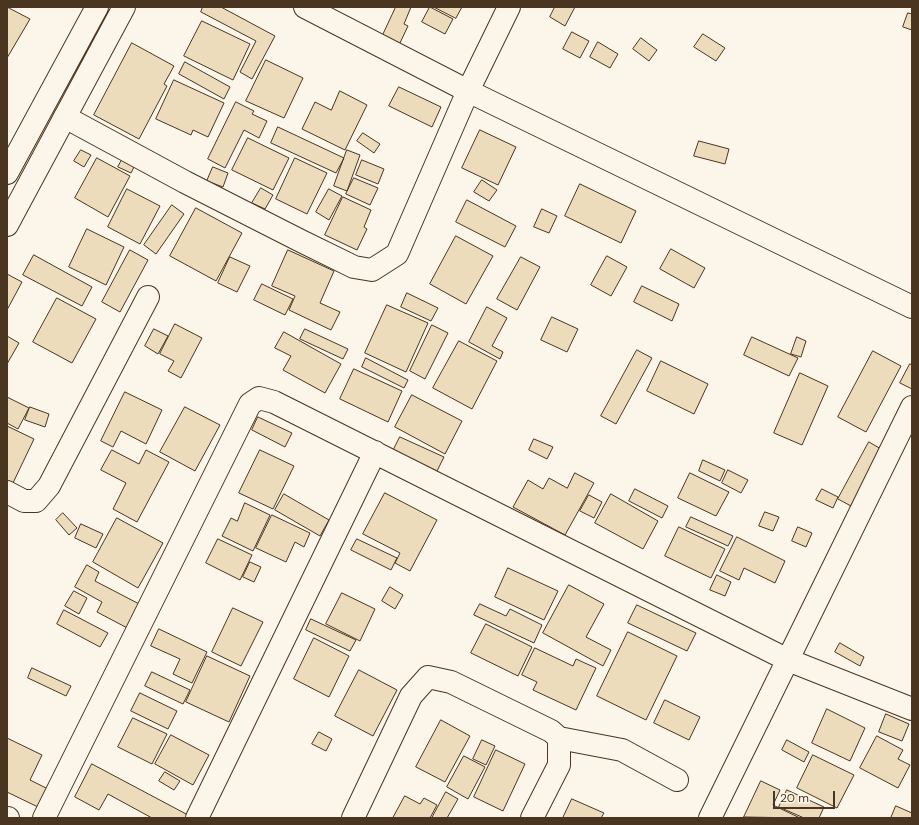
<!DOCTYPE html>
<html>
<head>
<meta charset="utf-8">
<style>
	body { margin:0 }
	#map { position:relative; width:919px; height:825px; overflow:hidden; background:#fbf6e9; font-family:"DM Sans",sans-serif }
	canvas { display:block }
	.frame { position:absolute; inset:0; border:8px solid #4a3520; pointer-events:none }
	.scale { position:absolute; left:773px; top:791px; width:62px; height:18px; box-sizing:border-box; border:2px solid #4a3520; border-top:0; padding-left:5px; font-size:12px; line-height:14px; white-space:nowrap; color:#4a3520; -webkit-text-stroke:3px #fbf6e9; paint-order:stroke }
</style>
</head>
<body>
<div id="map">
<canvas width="919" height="825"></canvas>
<div class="frame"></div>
<div class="scale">20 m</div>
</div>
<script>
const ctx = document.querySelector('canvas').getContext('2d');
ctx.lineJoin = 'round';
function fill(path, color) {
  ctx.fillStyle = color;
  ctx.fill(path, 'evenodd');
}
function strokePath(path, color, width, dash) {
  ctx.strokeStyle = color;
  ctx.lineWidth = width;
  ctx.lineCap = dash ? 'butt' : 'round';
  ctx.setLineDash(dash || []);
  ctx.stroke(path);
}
const building = new Path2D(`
	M7 7 30 19 7 58Z
	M203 7H221L275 36 252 79 240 72 256 41 201 12Z
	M396 7H411L404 24 408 26 399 45 382 37Z
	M430 7 453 19 445 34 422 22Z
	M434 7H462L456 18Z
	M555 7H575L565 26 550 17Z
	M908 13 912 14V30L903 27Z
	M202 21 250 44 233 80 184 56Z
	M572 32 589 41 580 58 563 49Z
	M703 34 725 48 716 61 694 47Z
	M641 38 657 50 649 61 633 49Z
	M598 42 618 54 610 68 590 57Z
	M132 43 174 66 164 84 167 86 139 139 94 115Z
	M266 60 303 78 284 118 246 101Z
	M185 62 230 87 224 99 179 74Z
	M174 80 224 103 208 137 193 130 191 135 156 119Z
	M399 87 441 107 432 127 389 106Z
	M340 91 367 105 345 150 302 129 315 102 331 110Z
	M236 102 254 111 252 114 267 121 259 138 244 130 225 168 208 159Z
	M278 127 344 158 336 173 271 143Z
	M480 130 516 147 498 185 462 168Z
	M363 133 380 144 374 153 357 141Z
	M248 138 289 158 273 190 232 170Z
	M699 141 729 149 725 164 694 156Z
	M81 150 91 155 84 167 74 161Z
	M347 150 360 155 347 191 334 186Z
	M97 158 130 176 108 217 75 198Z
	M123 158 135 165 131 173 118 167Z
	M295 158 327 173 307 214 276 199Z
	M362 160 384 169 378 184 356 175Z
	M213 167 228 173 223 187 207 181Z
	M354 178 378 188 370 205 346 194Z
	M482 180 497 190 489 201 474 192Z
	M580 184 636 211 621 243 565 216Z
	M261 188 273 195 265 209 252 203Z
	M127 189 160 206 140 244 108 227Z
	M329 189 342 196 329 220 316 212Z
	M343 197 371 210 364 227 367 229 357 250 325 235Z
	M467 200 516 226 505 247 456 222Z
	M172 205 184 214 156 254 144 245Z
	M196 208 242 233 216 281 170 256Z
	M542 209 557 216 549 233 534 227Z
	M87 229 124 247 106 285 69 267Z
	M456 236 493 256 466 304 430 284Z
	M671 249 705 268 694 288 660 269Z
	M130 250 148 260 120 312 102 302Z
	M288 250 334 271 320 303 340 312 331 330 289 310 295 296 272 286Z
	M34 255 92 287 82 306 23 275Z
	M607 256 627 267 611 296 591 285Z
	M230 257 250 266 237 292 218 283Z
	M521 257 540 267 517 310 497 299Z
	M7 274 22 282 7 310Z
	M262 284 293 299 285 315 254 300Z
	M642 286 679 304 672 321 634 302Z
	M407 293 438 308 431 321 401 307Z
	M57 298 96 319 72 363 33 342Z
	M387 305 428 323 406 372 365 353Z
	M487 307 507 318 492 346 503 352 500 359 469 342Z
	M552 317 578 329 567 352 541 340Z
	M175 324 202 338 181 378 168 371 174 361 160 354Z
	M432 325 448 333 425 379 410 371Z
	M154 329 168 336 158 354 145 346Z
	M305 329 348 349 343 359 300 339Z
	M284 332 341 364 325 393 283 370 291 356 275 348Z
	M7 336 19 343 7 364Z
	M752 337 798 358 789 376 744 355Z
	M797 337 806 341 801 357 791 354Z
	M459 341 497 361 472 409 433 388Z
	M637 350 652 358 616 424 601 416Z
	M873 351 901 366 866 432 838 417Z
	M366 358 408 380 404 388 362 367Z
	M661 361 708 384 694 414 647 391Z
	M910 364 912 365V389L900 383Z
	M354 369 402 391 388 422 340 399Z
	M800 373 828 386 802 445 774 433Z
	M125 392 162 410 146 444 121 431 113 447 101 441Z
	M412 395 462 421 445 454 395 427Z
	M7 397 29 408 18 429 7 423Z
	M30 407 49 414 45 427 25 420Z
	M185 407 220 425 195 471 160 452Z
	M258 417 292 433 285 447 252 430Z
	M7 426 34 439 12 485 7 483Z
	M400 437 444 457 437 471 393 451Z
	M534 439 553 447 547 459 529 450Z
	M869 442 881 449 851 506 838 499Z
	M112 450 139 464 146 450 169 462 137 522 113 509 126 483 101 470Z
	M260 450 294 466 273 509 239 493Z
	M703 460 725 470 720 481 699 471Z
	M728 470 748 480 741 493 722 483Z
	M575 473 594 483 565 535 513 507 528 480 543 489 549 478 567 488Z
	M690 473 729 492 716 516 678 498Z
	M635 489 668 506 662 518 629 501Z
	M822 489 838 497 833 508 816 500Z
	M385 493 437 520 410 571 395 563 400 553 363 534Z
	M284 494 329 520 320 536 275 510Z
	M611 494 658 521 643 549 595 523Z
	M589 495 602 502 594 518 580 511Z
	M245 503 270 515 253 551 222 536 231 518 237 521Z
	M765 512 779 517 773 531 759 526Z
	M63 513 77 528 69 535 56 520Z
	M272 515 310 533 304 547 295 542 286 562 256 548Z
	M691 517 733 536 728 546 686 527Z
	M117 518 163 543 138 588 93 562Z
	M81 524 103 534 96 548 75 538Z
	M679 527 725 549 711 578 665 556Z
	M798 527 812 533 806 547 792 541Z
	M737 537 785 561 775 583 744 568 739 580 720 571Z
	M218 539 252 555 240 580 206 563Z
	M357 539 397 558 391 570 351 550Z
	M250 562 261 567 254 582 243 577Z
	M87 565 99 572 95 581 145 607 133 631 97 612 102 602 75 587Z
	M508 568 558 591 544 620 495 597Z
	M717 575 731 582 725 596 710 590Z
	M569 585 604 604 586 637 611 650 603 666 543 633Z
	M390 587 403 595 395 609 382 601Z
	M74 591 87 598 79 614 65 606Z
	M342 593 375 609 360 641 326 624Z
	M480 604 506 616 510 609 542 625 534 643 474 615Z
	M637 605 696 633 687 651 628 623Z
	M233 608 263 622 241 666 212 652Z
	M64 610 108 633 100 647 57 624Z
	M311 619 356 640 350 651 306 630Z
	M486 624 532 647 518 676 471 653Z
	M159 629 207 652 192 683 173 674 180 659 151 646Z
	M628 632 677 656 646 720 597 696Z
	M314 638 349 656 329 697 294 679Z
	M840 643 864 657 860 666 835 652Z
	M535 648 573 666 576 659 596 668 576 710 533 690 537 682 522 675Z
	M207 656 250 676 229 722 186 702Z
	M32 668 71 686 66 696 28 678Z
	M359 670 397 690 373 736 335 716Z
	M152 672 190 690 183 704 145 686Z
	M140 693 177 711 168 729 131 711Z
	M665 700 700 717 689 740 654 723Z
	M827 709 865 728 850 761 812 743Z
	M886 714 909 724 902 741 879 732Z
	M133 718 167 734 152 764 118 747Z
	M441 720 470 736 445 782 416 767Z
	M319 732 332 739 326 751 312 744Z
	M171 735 209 755 193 785 155 764Z
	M877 736 903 750 898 759 910 765 898 788 860 768Z
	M7 738 42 755 30 780 48 789 38 807 7 792Z
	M482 740 495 746 486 765 473 759Z
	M787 740 809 752 804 762 782 750Z
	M496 750 525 764 503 811 474 797Z
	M813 755 854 775 837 808 797 788Z
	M464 756 485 767 468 799 447 787Z
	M92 764 188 815 186 818H152L108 794 99 810 75 797Z
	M165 772 180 781 174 790 159 781Z
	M761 781 780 790 773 805 800 818 744 817Z
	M787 790 824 807 819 818H804L779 807Z
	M446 792 458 799 447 818H432Z
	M405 796 420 804 424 798 437 805 430 818H393Z
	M572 799 604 813 601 818H563Z
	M896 806 912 813V818H891Z`);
const minor = new Path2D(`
	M305 7 468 91 912 307
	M65 117 185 182 301 241 354 267 372 270 397 254 468 91 509 7
	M7 492 24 501H36L49 486 148 297
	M7 818H8
	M44 818 250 404 259 398 274 402 788 660 912 709
	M197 818 375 452
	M353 818 411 696 428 677 451 682 551 731 559 738 622 750 677 780
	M532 818 559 765V738
	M710 818 912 407`);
const major = new Path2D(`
	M7 173 97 7
	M7 225 124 7`);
fill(building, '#ecdcbc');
strokePath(building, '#4a3520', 1);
strokePath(minor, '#4a3520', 24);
strokePath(major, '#4a3520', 24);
strokePath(minor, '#fbf6e9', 22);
strokePath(major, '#fbf6e9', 22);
</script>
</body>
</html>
